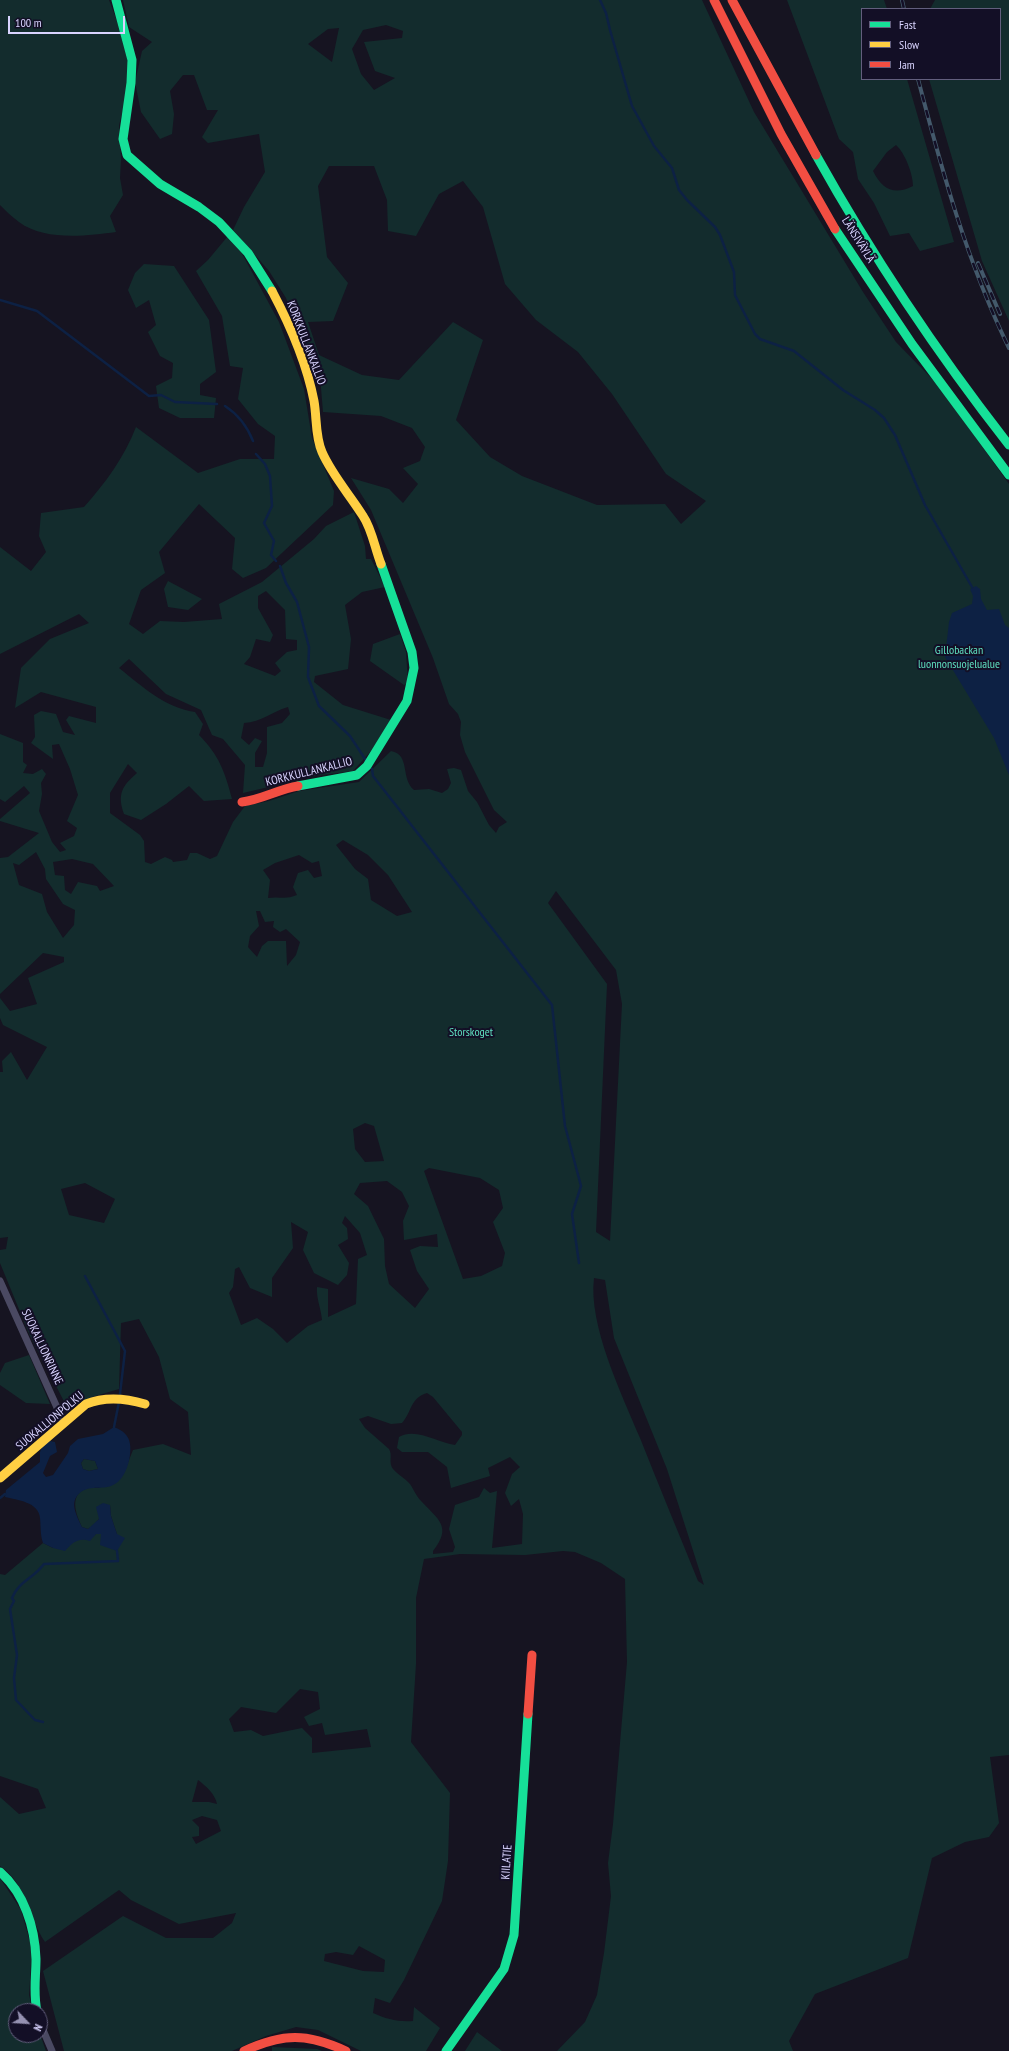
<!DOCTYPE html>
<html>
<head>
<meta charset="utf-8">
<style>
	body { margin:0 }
	#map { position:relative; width:1009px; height:2051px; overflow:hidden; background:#161421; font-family:"PT Sans Narrow",sans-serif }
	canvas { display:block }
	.legend { position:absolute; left:861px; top:8px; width:140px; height:72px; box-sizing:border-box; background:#130f26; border:1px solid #625e7d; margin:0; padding:5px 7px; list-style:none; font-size:12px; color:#d9d4ff }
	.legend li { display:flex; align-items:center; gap:8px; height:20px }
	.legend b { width:20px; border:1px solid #625e7d }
	.north { position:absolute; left:8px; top:2003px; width:40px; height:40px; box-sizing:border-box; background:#130f26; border:1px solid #625e7d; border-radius:50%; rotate:115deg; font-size:11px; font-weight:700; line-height:16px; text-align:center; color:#d9d4ff }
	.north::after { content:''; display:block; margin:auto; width:14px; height:18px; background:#9591b1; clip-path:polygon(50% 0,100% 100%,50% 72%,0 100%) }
	.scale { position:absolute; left:8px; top:16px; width:117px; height:18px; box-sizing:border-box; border:2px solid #d9d4ff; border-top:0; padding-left:5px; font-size:12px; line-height:14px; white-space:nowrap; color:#d9d4ff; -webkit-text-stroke:3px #130f26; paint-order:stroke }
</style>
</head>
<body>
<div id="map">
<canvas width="1009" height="2051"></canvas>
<ul class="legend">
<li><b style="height:5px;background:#16e098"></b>Fast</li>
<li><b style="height:5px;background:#ffcf43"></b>Slow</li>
<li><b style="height:5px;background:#f24e42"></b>Jam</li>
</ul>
<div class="north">N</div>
<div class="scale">100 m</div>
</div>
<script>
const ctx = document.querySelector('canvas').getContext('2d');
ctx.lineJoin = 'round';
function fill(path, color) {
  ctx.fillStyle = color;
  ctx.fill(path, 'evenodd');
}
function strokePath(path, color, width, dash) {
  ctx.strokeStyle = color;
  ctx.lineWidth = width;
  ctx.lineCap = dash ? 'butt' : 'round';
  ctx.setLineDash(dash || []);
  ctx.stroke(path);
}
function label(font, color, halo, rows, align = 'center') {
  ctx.font = font + ' "PT Sans Narrow",sans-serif';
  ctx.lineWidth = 4;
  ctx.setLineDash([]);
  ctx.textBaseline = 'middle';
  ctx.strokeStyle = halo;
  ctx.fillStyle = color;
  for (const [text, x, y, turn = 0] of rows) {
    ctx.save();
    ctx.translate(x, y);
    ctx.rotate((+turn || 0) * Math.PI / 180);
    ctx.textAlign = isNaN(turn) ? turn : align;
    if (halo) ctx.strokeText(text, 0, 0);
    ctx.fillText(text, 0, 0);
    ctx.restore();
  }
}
const green = new Path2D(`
	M0 0H109L117 21 132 77 119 125 121 160 120 178 123 195 110 216 116 232C86 236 44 241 19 222 12 217 6 211 0 205Z
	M123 0H702L754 112 863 292 896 342 938 385 1009 484V1755L990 1757 999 1823 989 1837 965 1842 932 1858 908 1958 815 1994 789 2041 793 2051H557L585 2022 597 1995 604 1953 611 1896 608 1863 613 1824 627 1662 625 1579 601 1563 575 1552 563 1551 525 1555 460 1554 424 1559 416 1598V1664L411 1742 450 1793 448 1861 442 1901 404 1980 390 2003 375 1998 373 2013C386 2019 398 2022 413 2021L414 2007 440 2028 426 2051H361L318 2030 296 2027 266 2036 232 2051H64L43 1971 123 1916 166 1938H213L232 1923 236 1913 179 1924 131 1900 119 1890 45 1942C28 1917 27 1884 0 1866V1797L19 1814 46 1808 38 1789 0 1776V1574L5 1575 43 1543 53 1548 96 1534H117L111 1516 110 1505 94 1525 88 1529 82 1527C76 1514 68 1494 88 1488 91 1487 95 1488 98 1488 106 1486 116 1479 123 1475L133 1450 163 1444 191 1455 188 1412 170 1399 159 1357 139 1319 121 1323 119 1389 92 1397 68 1409 30 1336 0 1263V1250L6 1249 8 1237 0 1238V1072H3L2 1061 11 1052 27 1080 47 1047 3 1025 0 1018V998L10 1011 37 1004 28 978 64 962V957L43 953 0 994V858L8 857 39 833 0 821V819L30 793 24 786 5 802 0 799V734L23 743V762L27 765 23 773 33 774 42 769 46 774 41 783 42 794 39 811 52 842 60 852 66 850 60 843 74 836 77 828 67 821 78 795 70 769 59 744 52 745 53 759 31 743 35 737 34 715 41 711 56 714 63 732 75 735 66 720 69 716 96 723V707L41 692 15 708 21 668 50 639 89 623 79 614 0 654V547L31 571 46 552 39 536 41 513 84 507C106 482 124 458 136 427L198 473 240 459H274L275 436 258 424 238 399 243 368 230 366 222 316 196 271 208 260 228 236 239 248 279 322 304 389 312 438 334 491 333 505 266 568 243 578 232 569 235 538 199 504 159 552 165 573 141 590 129 624 143 634 160 621 184 622 222 619 219 604 262 582 314 539 326 526 354 512 365 546 366 559H371L385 587 362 592 345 605 351 639 348 669 315 676 314 682 343 705 391 720 372 750 353 771 315 776 243 793 245 765 223 739 212 735 201 710 166 694 129 659 119 668C143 687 164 707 195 712L203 724 199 735C219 755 225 772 232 799L204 801 189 786 166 804 141 820 124 814C117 794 122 786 137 773L128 764 110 793V813L140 835 144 841 145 862 151 864 165 857 172 860 173 862 187 860 190 853H197L210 859 217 856 233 822 245 806 269 801 299 791 359 782 391 751C411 755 400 778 414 790L429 789 442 793 448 789 451 783 447 769 454 768 461 770 468 791 477 802 489 825 496 833 499 827 507 822 494 810 465 752 460 735 461 722 458 714 449 704 433 658 371 510 351 478 389 489 403 503 418 484 403 468 420 461 425 447 412 428 381 416 323 412 320 376 306 348 286 298 269 271 233 230 244 207 265 172 259 134 208 143 202 137 218 110H207L194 75H183L170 91 174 114 172 134 160 139 141 112 135 82 142 51 152 42 129 27ZM386 25 403 31 402 38 364 42 375 71 395 78 374 90 361 74 352 49 363 30ZM339 28 332 62 308 44 328 29ZM329 166H374L387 200 388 231 416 236 439 194 463 181 483 207 505 284 536 320 578 352 612 394 666 474 706 501 681 524 665 504 597 505 522 476 490 457 456 420 483 340 453 322 399 380 362 375 319 355 308 322 333 321 348 283 327 257 318 186ZM266 591 285 610 286 639 297 640V650L287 652 275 663 281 671 275 676 244 664 250 657 256 639 270 642 273 635 258 608V596ZM288 707 290 714 282 723 267 727V753L263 767H255V753L262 741 255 738 249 745 241 738 244 723C262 722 271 712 288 707ZM343 840 368 855 388 875 412 912 397 916 371 900 368 879 355 869 336 845ZM36 852 45 869 46 879 63 904 75 910 74 925 63 938 47 912 42 894 19 885 13 863 19 865ZM299 855 312 863 319 861 322 876 314 878 308 870 298 873 293 887 297 895C285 900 280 896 268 898L270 880 263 870 275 863ZM72 859 93 864 114 886 100 891 97 886 78 882 71 894 65 890 64 876 55 875 53 862ZM556 891 616 970 622 1004 610 1241 596 1232 607 984 548 903ZM256 911H260L265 922 274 921 273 927 280 932 286 929 300 942 296 955 287 966 286 941H268L262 946 257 957 248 947 250 936 259 926ZM365 1123 374 1126 384 1161 365 1162 355 1149 353 1129ZM429 1168 480 1178 499 1190 503 1208 493 1222 505 1253 502 1266 481 1276 463 1279 424 1171ZM387 1181 402 1192 409 1206 403 1221 404 1240 437 1234 438 1247 420 1246 410 1250 417 1271 429 1289 415 1308 389 1284 385 1266 384 1239 368 1206 354 1194 360 1183ZM85 1183 115 1199 104 1223 69 1215 61 1189ZM345 1216 360 1233 367 1255 358 1259 356 1304 328 1317V1289L317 1287C316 1298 321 1308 322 1320L308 1326 287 1343 273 1329 257 1318 241 1325 229 1293 233 1287 235 1269 239 1267 250 1288 272 1297V1278L293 1248 291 1222 308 1232 303 1250 314 1273 338 1285 347 1275 349 1263 338 1245 348 1239 347 1228 342 1223ZM594 1278 605 1280 614 1338 667 1469 704 1585 698 1581C679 1534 659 1486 640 1438 622 1395 588 1325 594 1278ZM427 1393 433 1397 462 1432V1435L455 1445C438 1443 416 1427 399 1437L397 1448 402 1452H428L447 1467 451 1488 490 1476 488 1468 510 1457 520 1467 512 1474 505 1493 511 1506 519 1499 523 1514 522 1544 492 1548 497 1491 490 1493 484 1488 479 1497 455 1505 449 1529 455 1547 453 1552 433 1554V1551C452 1527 439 1520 422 1502 416 1496 414 1490 410 1484 405 1478 398 1475 393 1469 388 1462 393 1456 389 1449L365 1428 359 1419 368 1416 391 1424 402 1423C412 1412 410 1398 427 1393ZM300 1689 318 1692 320 1709 304 1717 309 1726 322 1723 325 1735 367 1729 371 1747 312 1753V1738L302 1728 263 1736 251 1730 234 1732 229 1719 241 1707 276 1713ZM198 1780C206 1786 215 1794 217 1804L209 1802H192ZM202 1816 217 1820 221 1831 196 1844 192 1837 199 1836V1827L192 1820ZM359 1946 385 1960 384 1972 363 1971 324 1961 325 1954 336 1952 353 1955Z
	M787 0H884L887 9H862V79H907L954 242 920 251 909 233 890 236 874 203 858 179 853 152 839 139ZM896 145C905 153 913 174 913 186 894 196 882 189 873 171L887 152Z
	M935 0H1009V321L982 261 929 79H1000V9H930Z
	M144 264 174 266 209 320 216 372 200 384V395L216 398 214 418H180L159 408 156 386 172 378 173 363 160 356 148 332 156 325 149 300 136 308 128 290 135 273Z
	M168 581 202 599 188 610 168 607 164 589Z
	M400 634 406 652 408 683 404 685 370 661 373 644Z
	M29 1355 50 1404 26 1403 0 1385V1373L5 1363Z
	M84 1459 95 1461 98 1469 89 1471 83 1469 81 1463Z
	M0 1878 21 1910 32 1949 29 1995 33 2011H16V2035L40 2034 46 2051H0Z
	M477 2032 502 2051H465Z
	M272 2047 317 2049 322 2051H272Z`);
const water = new Path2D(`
	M976 586 980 589 981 599 987 610 999 609 1005 625 1009 628V775L994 738 945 657 949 622 952 613 972 604 973 596 970 589Z
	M114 1427C122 1430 129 1435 130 1444 132 1457 126 1481 111 1486 100 1490 86 1484 77 1496 70 1505 78 1518 82 1527L88 1529 99 1519 96 1507 103 1503 110 1505 111 1516 117 1534 125 1538 117 1551 100 1545 101 1534H96L90 1541C78 1537 72 1543 65 1551L53 1548 43 1543C40 1534 41 1527 40 1518 39 1502 17 1500 5 1497L6 1490 40 1462V1452L45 1440 55 1442 57 1452 50 1456 43 1473 46 1477 53 1475 68 1453 70 1446 78 1439 103 1434ZM84 1459 95 1461 98 1469 89 1471 83 1469 81 1463Z`);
const stream = new Path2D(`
	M600 0 606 13 610 30 632 106 654 146 672 168 679 190 687 200 715 227 720 235 734 272 735 295 755 334 760 339 794 351 843 390 875 410 884 418 895 435 925 505 972 587
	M0 300 37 311 149 396 161 395 175 402 217 404
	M225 406C239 415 247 426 253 441
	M256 454 265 464 270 476 272 506 264 523 274 541 271 555 276 561
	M280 566 286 583 297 602 309 647 308 677 319 706 350 736 367 762
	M372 769 373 776 552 1005 565 1126 581 1186 572 1214 579 1263
	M85 1276 125 1351 120 1394
	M114 1427 119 1402
	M0 1498 5 1494
	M43 1722 35 1720 16 1700 14 1678 17 1655 10 1609 14 1601 12 1598C19 1581 33 1579 44 1564L118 1561 117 1551`);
const street = new Path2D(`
	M0 1281 64 1423
	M40 2023 52 2051`);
const fast = new Path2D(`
	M116 0 132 60 131 83 123 139 127 155 160 184 199 207 219 222 248 253 272 291
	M816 155C873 257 937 353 1009 445
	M835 229 912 344 1009 475
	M298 786 357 775 367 766 407 701 414 668 412 652 381 564
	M0 1872C24 1893 35 1927 36 1959 36 1977 33 1993 37 2011
	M446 2051 504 1969 514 1935 528 1714`);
const slow = new Path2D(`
	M272 291C289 323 307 365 314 401 317 418 315 436 322 452 332 475 350 495 363 516 372 529 375 549 381 564
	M0 1478 86 1404C106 1396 125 1398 145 1404`);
const jam = new Path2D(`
	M714 0 781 134 835 229
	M732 0 816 155
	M242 802C261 800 279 789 298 786
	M528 1714 532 1655
	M244 2051C283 2033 307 2033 346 2051`);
const rail = new Path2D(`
	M902 0 904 9
	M918 79C942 171 967 262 1009 348
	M978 263 1000 314`);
const streetNames = [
	["LÄNSIVÄYLÄ",858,240,58],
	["KORKKULLANKALLIO",306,343,69],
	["KORKKULLANKALLIO",309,772,-14],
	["SUOKALLIONRINNE",42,1347,65],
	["SUOKALLIONPOLKU",50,1421,-40],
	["KIILATIE",507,1862,-86]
];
const parkNames = [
	["Gillobackan",959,651],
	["luonnonsuojelualue",959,665],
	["Storskoget",471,1033]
];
fill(green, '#132c2d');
fill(water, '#0d2144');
strokePath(stream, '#0d2144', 2.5);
strokePath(street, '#4a4962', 7);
strokePath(fast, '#16e098', 9);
strokePath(slow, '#ffcf43', 9);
strokePath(jam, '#f24e42', 9);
strokePath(rail, '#43596b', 4);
strokePath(rail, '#130f26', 2.5, [8]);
label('12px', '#d9d4ff', '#130f26', streetNames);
label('12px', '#5fe0c0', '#130f26', parkNames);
</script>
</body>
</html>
